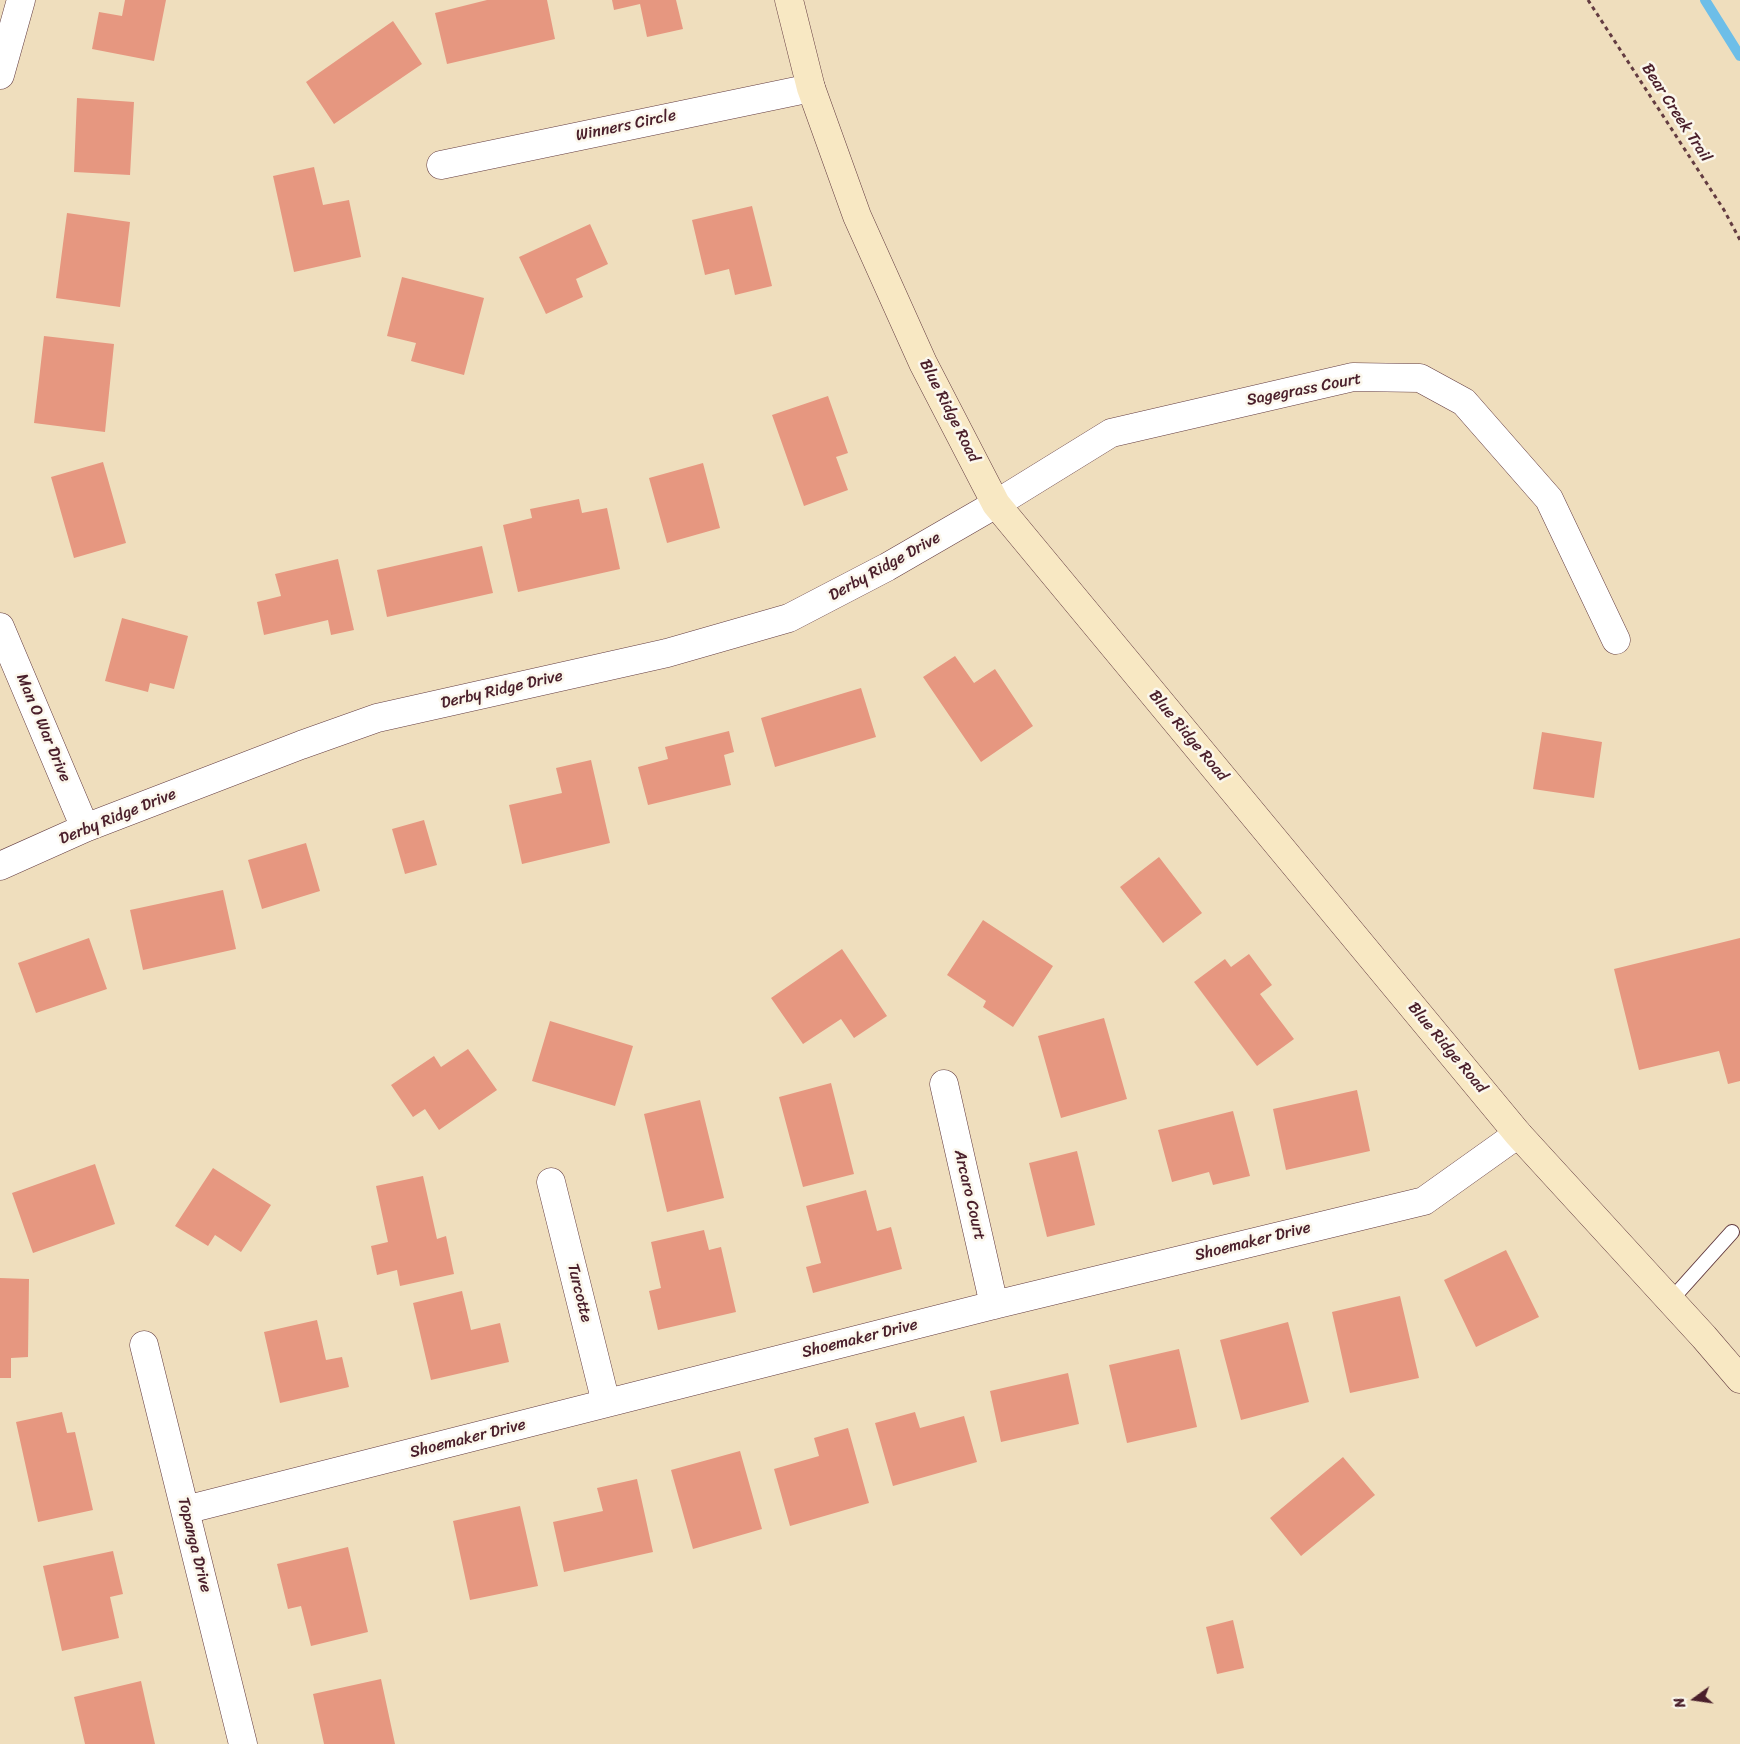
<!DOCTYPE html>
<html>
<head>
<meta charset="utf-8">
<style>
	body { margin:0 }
	#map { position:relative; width:1740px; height:1744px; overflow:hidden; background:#efdebd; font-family:Sriracha,sans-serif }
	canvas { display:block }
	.north { position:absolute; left:1670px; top:1674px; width:50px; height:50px; -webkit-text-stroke:4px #fbf7ec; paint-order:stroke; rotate:256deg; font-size:14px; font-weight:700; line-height:20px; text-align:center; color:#4a1f2b }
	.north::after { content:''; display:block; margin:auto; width:18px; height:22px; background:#4a1f2b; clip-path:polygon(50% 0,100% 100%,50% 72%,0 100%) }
</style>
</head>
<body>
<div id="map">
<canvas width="1740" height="1744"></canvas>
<div class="north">N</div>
</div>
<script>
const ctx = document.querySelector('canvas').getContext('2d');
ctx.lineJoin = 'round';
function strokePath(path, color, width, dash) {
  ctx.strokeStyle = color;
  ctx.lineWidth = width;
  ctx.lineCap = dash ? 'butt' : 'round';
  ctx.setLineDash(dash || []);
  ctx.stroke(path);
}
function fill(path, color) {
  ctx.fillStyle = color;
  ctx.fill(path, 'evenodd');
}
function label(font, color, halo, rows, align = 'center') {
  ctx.font = font + ' Sriracha,sans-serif';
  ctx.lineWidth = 5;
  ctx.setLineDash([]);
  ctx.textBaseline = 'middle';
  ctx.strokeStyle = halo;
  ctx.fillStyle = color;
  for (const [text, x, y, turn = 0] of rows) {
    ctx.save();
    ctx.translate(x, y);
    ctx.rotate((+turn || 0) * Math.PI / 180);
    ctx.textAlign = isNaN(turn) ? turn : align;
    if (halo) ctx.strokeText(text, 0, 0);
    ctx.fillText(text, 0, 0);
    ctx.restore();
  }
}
const stream = new Path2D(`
	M1705 0 1740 56`);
const building = new Path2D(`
	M125 0H166L154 61 92 49 99 12 122 16Z
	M487 0H547L555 39 447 64 435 13Z
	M612 0H676L683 29 647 37 640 4 614 10Z
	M393 21 422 64 334 124 306 82Z
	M77 98 134 102 130 175 74 172Z
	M314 167 323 205 349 200 361 257 294 272 273 176Z
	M752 206 772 286 735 295 729 269 705 275 692 220Z
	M67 213 130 222 120 307 56 298Z
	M590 224 608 264 576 279 583 297 546 314 519 257Z
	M402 277 484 298 464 375 411 361 416 343 387 336Z
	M44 336 114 344 105 432 34 423Z
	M828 396 848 453 836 457 848 490 804 506 772 415Z
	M103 462 126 543 74 558 51 477Z
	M703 463 720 528 667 543 649 478Z
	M579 499 582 513 607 508 620 569 518 592 503 525 532 518 530 509Z
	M482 546 493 593 387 617 377 570Z
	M338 559 354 630 331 635 328 620 264 635 257 602 281 596 275 574Z
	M122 618 188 636 174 689 150 683 148 692 105 681Z
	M955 656 974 683 995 669 1033 726 981 762 923 677Z
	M861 688 876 737 775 767 761 718Z
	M729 731 734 752 724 755 731 785 648 805 638 767 668 759 665 747Z
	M1542 732 1602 742 1594 798 1533 789Z
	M591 760 610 843 522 864 509 805 562 793 556 768Z
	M424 820 437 865 405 874 392 829Z
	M306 843 320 891 262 909 248 860Z
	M1159 857 1202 913 1163 943 1120 887Z
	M223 890 236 949 143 970 130 910Z
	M983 920 1053 966 1013 1027 983 1007 986 1001 947 975Z
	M89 938 107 989 36 1013 18 963Z
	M1740 938V1081L1728 1084 1719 1051 1639 1070 1614 969Z
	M842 949 887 1016 854 1038 841 1019 803 1044 771 998Z
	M1249 954 1272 985 1260 994 1294 1039 1257 1066 1194 982 1225 959 1231 967Z
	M1104 1018 1127 1099 1061 1118 1038 1036Z
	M550 1021 633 1046 615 1106 532 1081Z
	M468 1049 497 1090 439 1130 425 1109 413 1117 391 1085 434 1056 441 1067Z
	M831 1083 854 1174 803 1187 779 1097Z
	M1357 1090 1370 1151 1286 1170 1273 1109Z
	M700 1100 724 1198 667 1212 644 1114Z
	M1233 1111 1250 1176 1213 1185 1209 1172 1172 1182 1158 1130Z
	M1077 1151 1095 1225 1047 1237 1029 1163Z
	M95 1164 115 1224 33 1253 12 1193Z
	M213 1168 271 1205 241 1252 215 1235 208 1246 175 1226Z
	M423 1176 437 1239 446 1236 454 1274 400 1286 397 1270 377 1275 371 1246 388 1242 376 1186Z
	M866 1190 877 1231 891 1227 902 1269 813 1293 806 1267 821 1263 806 1206Z
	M704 1230 709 1250 721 1247 736 1312 658 1330 649 1291 661 1288 651 1242Z
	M1506 1250 1539 1317 1476 1347 1444 1280Z
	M0 1278 29 1279 28 1357 11 1358V1378H0Z
	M462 1291 471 1330 500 1323 509 1362 431 1380 413 1303Z
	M1400 1296 1419 1378 1350 1393 1332 1312Z
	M317 1320 326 1360 342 1357 349 1387 280 1403 264 1332Z
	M1288 1322 1309 1402 1241 1420 1220 1340Z
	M1179 1349 1197 1427 1127 1443 1109 1365Z
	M1068 1373 1079 1424 1001 1442 990 1391Z
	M62 1412 67 1433 75 1432 93 1510 38 1522 16 1422Z
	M915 1412 920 1428 964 1416 977 1462 893 1486 875 1423Z
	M848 1428 869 1503 790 1526 774 1469 819 1456 814 1438Z
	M740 1451 762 1529 693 1549 671 1470Z
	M1343 1457 1375 1495 1301 1556 1270 1518Z
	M637 1479 653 1552 564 1572 553 1522 603 1511 597 1488Z
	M520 1506 538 1586 470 1600 453 1521Z
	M348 1547 368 1632 311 1646 301 1606 288 1609 277 1564Z
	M113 1551 123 1594 110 1597 119 1638 62 1651 43 1566Z
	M1233 1620 1244 1668 1217 1674 1206 1627Z
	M381 1679 395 1744H324L313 1694Z
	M141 1681 155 1744H85L74 1697Z`);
const path = new Path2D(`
	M1588 0 1724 210 1740 240`);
const lane = new Path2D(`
	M1671 1300 1732 1232`);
const street = new Path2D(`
	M0 75 21 0
	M441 165 811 88
	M0 627 85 828
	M0 866 85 828 301 745 377 718 667 653 789 618 887 567 996 504 1111 433 1353 377 1420 378 1464 402 1549 499 1616 640
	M944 1084 994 1305
	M551 1182 606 1403
	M144 1345 243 1744
	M185 1510 994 1305 1424 1201 1518 1134`);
const secondary = new Path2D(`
	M789 0 811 88 857 216 923 363 996 504 1518 1134 1704 1337 1740 1379`);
const streetNames = [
	["Bear Creek Trail",1676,113,57],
	["Winners Circle",626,126,-12],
	["Sagegrass Court",1304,390,-11],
	["Blue Ridge Road",949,411,63],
	["Derby Ridge Drive",885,567,-29],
	["Derby Ridge Drive",502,690,-13],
	["Man O War Drive",43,728,67],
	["Blue Ridge Road",1188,736,50],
	["Derby Ridge Drive",118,817,-22],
	["Blue Ridge Road",1447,1048,50],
	["Arcaro Court",969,1195,77],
	["Shoemaker Drive",1253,1242,-14],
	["Turcotte",579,1293,76],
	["Shoemaker Drive",860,1339,-14],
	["Shoemaker Drive",468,1439,-14],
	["Topanga Drive",194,1545,76]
];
strokePath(stream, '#6dbee8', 10);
fill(building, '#e69780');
strokePath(lane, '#633c41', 16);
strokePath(street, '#633c41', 29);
strokePath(secondary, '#633c41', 29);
strokePath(path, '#633c41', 3, [4, 4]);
strokePath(lane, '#fff', 14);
strokePath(street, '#fff', 28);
strokePath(secondary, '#f8e8c3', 28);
label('16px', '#4a1f2b', '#fbf7ec', streetNames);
</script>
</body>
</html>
